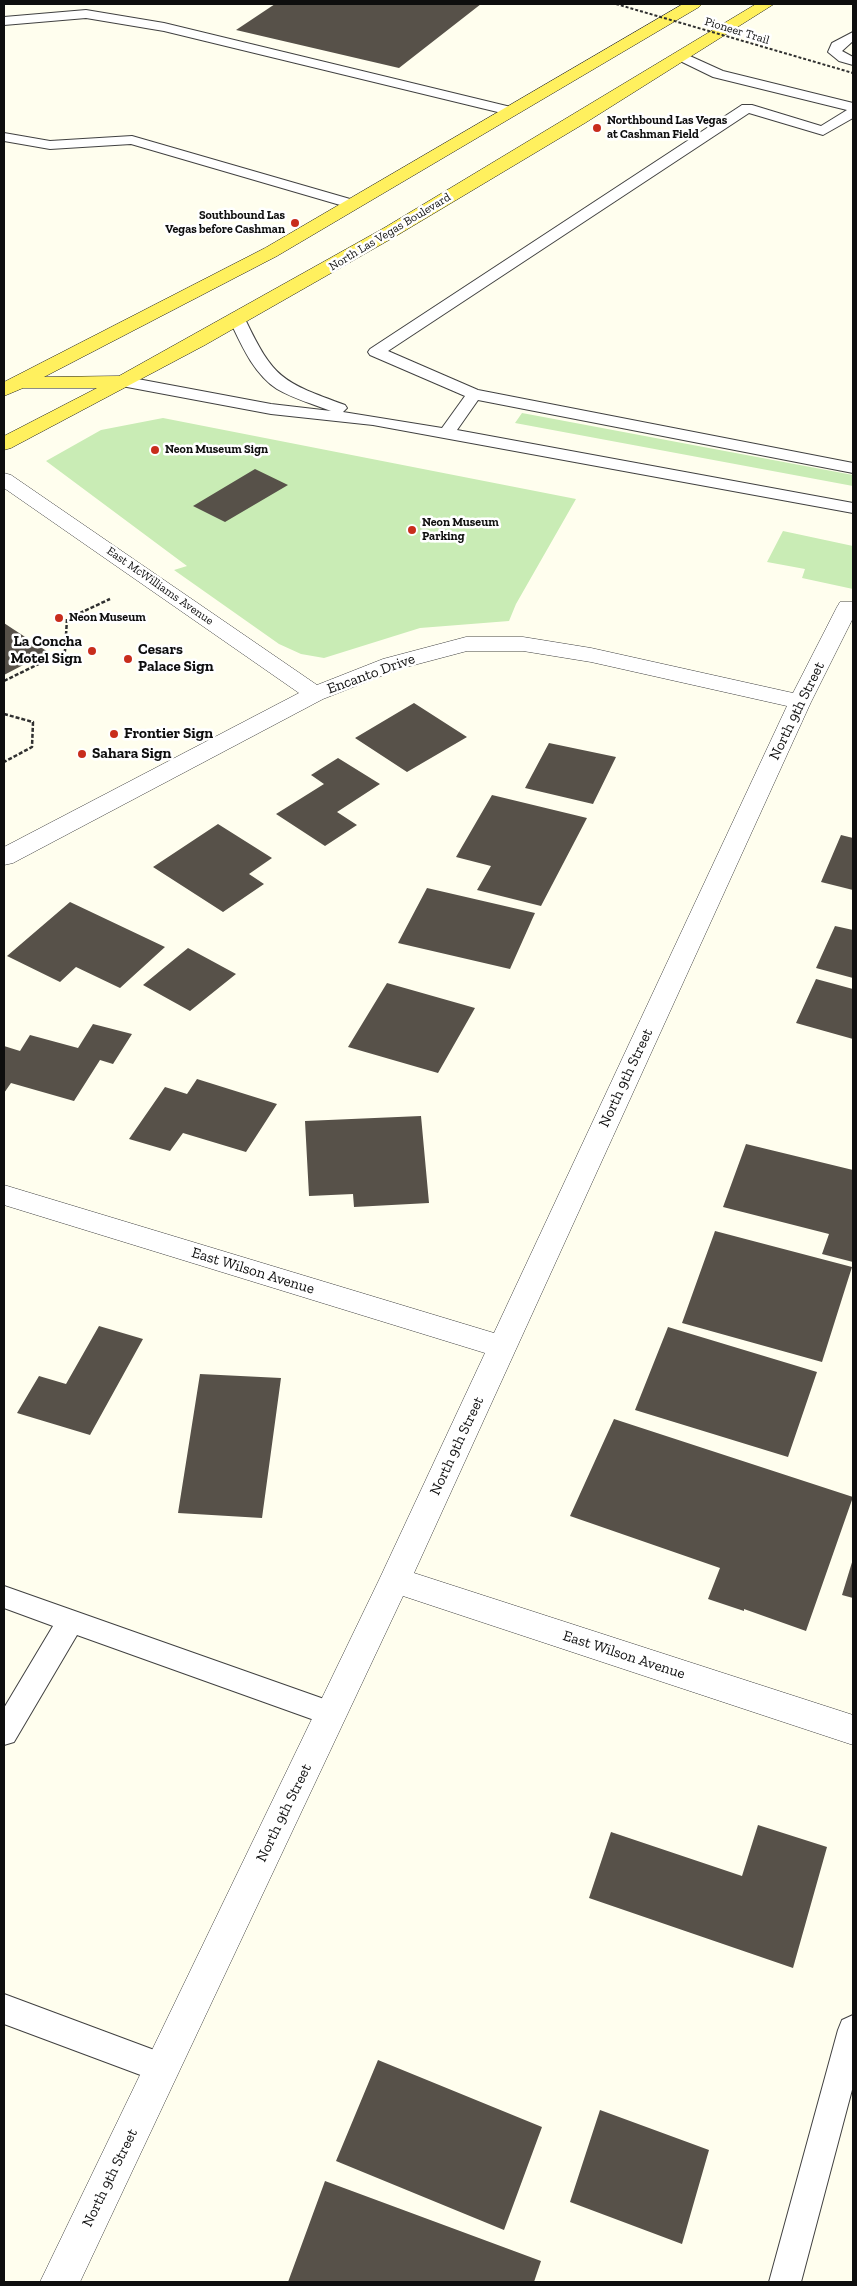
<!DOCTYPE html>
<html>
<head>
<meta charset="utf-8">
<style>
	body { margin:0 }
	#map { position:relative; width:857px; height:2286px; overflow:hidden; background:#fffeee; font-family:"Zilla Slab",serif }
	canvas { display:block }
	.frame { position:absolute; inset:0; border:5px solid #0e0e0e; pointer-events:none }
</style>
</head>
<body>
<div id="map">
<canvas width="857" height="2286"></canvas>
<div class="frame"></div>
</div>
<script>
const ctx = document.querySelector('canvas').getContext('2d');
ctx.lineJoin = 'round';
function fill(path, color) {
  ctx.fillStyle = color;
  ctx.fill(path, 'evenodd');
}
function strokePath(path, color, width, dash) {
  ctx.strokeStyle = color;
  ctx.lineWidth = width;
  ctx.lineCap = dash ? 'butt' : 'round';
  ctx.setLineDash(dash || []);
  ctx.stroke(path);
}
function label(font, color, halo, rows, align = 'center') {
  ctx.font = font + ' "Zilla Slab",serif';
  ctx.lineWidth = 5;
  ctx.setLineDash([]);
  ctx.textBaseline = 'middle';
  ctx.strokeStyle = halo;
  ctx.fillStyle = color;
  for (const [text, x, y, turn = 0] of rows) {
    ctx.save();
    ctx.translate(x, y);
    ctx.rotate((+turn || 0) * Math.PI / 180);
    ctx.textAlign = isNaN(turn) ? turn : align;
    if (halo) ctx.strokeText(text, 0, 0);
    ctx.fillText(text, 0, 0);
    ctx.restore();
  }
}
const green = new Path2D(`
	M522 413 853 475V486L515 423Z
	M163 418 576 499 516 604 509 621 420 628 324 658 301 654 279 644 174 570 187 566 46 461 101 430Z
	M783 531 853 546V589L802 578 805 569 767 562Z`);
const building = new Path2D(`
	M275 4H481L399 68 236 30Z
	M255 469 288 485 225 522 193 506Z
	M4 623 13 629 48 652 4 675Z
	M414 703 467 737 407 772 355 738Z
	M549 743 616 757 593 804 525 788Z
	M338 758 380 784 337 812 357 825 325 846 276 814 324 784 311 775Z
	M492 795 587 818 541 906 477 890 491 866 456 857Z
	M218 824 272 858 249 874 264 884 223 912 153 867Z
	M841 835 853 838V890L821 882Z
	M427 888 535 913 510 969 398 943Z
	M70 902 165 947 120 988 76 967 60 982 7 956Z
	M835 926 853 930V978L816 968Z
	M188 948 236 974 190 1011 143 985Z
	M816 979 853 989V1039L796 1023Z
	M387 983 475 1008 438 1073 348 1047Z
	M93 1024 132 1034 113 1064 100 1060 74 1101 11 1083 4 1093V1046L20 1051 30 1035 78 1048Z
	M197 1079 277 1104 246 1152 183 1133 170 1151 129 1139 165 1087 187 1094Z
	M421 1116 429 1203 354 1207 353 1194 309 1196 305 1121Z
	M746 1144 853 1170V1262L822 1254 829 1234 723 1207Z
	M715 1231 852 1267 822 1362 682 1323Z
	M99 1326 143 1339 90 1435 17 1413 39 1376 66 1384Z
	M668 1327 817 1372 788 1457 635 1410Z
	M200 1374 281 1378 262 1518 178 1513Z
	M614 1419 853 1497 806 1631 744 1609V1611L708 1599 720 1568 570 1516Z
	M853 1559V1598L842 1595Z
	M758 1825 827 1847 793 1968 589 1898 611 1832 742 1876Z
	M378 2060 542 2127 504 2230 336 2161Z
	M600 2110 709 2150 682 2244 570 2202Z
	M325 2181 541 2261 534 2282H288Z`);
const path = new Path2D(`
	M4 681 65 651 67 619 110 599
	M4 714 33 722 32 747 4 762`);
const service = new Path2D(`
	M86 10 164 23 515 108 517 111 510 115 164 31 86 18 4 25V17Z
	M853 32V41L842 51 853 57V65L839 61 828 52 832 43Z
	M681 52 723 71 853 103V118L823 135 749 113 388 351 478 390 853 463V473L478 400 457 430 853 503V513L373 425 271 414 127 387 121 385 119 382 121 379 127 377 271 404 331 411C313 404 294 399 277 389 253 373 241 344 229 319L232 316H242L245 319C274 380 283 382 345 405L347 408 343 412 442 428 465 396 370 355 368 352 370 349 742 105H752L821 126 847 110 713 77 676 59 674 56Z
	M4 133 50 141 132 136 357 201 359 204 357 207H347L131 144 50 149 4 141Z
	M4 1586 341 1705 345 1714 341 1723 331 1726 77 1635 14 1742 4 1745V1708L53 1626 4 1608Z
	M4 1994 173 2057 177 2068 173 2079 162 2083 4 2024Z
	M853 2015V2086L801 2282H769L838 2030 842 2020Z`);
const minor = new Path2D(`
	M4 473 11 475 317 685 383 659 466 637H523L591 648 793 693 837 607 840 602H853V618L811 702 414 1573 853 1715V1745L403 1596 80 2282H40L379 1580 485 1353 4 1205V1185L494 1333 787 706 591 662 523 651H467L399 669 323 699 13 863 4 865V847L299 693 4 488Z`);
const primary = new Path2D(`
	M683 4H702L699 7 277 256 44 377 119 376 384 228 756 4H774L585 123 396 236 205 345 11 448 4 450V436L97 388H23L4 396V382L265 248Z`);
const pathBridge = new Path2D(`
	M616 4 853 73`);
const markers = [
	[597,128,5,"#c82d1c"],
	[295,223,5,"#c82d1c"],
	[155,450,5,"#c82d1c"],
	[412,530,5,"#c82d1c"],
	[59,618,5,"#c82d1c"],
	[92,651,5,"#c82d1c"],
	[128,659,5,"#c82d1c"],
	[114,734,5,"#c82d1c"],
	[82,754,5,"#c82d1c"]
];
const farStreetnames = [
	["Pioneer Trail",737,31,17],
	["North Las Vegas Boulevard",390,232,-31],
	["East McWilliams Avenue",160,586,35]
];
const farPoinames = [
	["Northbound Las Vegas",607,121],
	["at Cashman Field",607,135],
	["Southbound Las",285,216,"right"],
	["Vegas before Cashman",285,230,"right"],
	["Neon Museum Sign",165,450],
	["Neon Museum",422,523],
	["Parking",422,537],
	["Neon Museum",69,618]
];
const poiNames = [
	["La Concha",82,642,"right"],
	["Motel Sign",82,659,"right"],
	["Cesars",138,650],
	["Palace Sign",138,667],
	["Frontier Sign",124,734],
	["Sahara Sign",92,754]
];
const streetNames = [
	["Encanto Drive",371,674,-20],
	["North 9th Street",797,711,-64],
	["North 9th Street",626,1078,-65],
	["East Wilson Avenue",253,1271,17],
	["North 9th Street",457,1446,-65],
	["East Wilson Avenue",624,1655,18],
	["North 9th Street",284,1813,-64],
	["North 9th Street",110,2178,-64]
];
fill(green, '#c9ecb5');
fill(building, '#575149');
strokePath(service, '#414141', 2);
strokePath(minor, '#414141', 1);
strokePath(primary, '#1f1f1f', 1);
strokePath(path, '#303030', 2.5, [4, 2]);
fill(service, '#fff');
fill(minor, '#fff');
fill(primary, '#fff05e');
strokePath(pathBridge, '#303030', 2, [3, 2]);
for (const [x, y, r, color] of markers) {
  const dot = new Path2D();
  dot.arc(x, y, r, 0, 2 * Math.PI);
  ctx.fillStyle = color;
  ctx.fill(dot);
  strokePath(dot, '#fff', 2);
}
label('12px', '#0e0e0e', '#fff', farStreetnames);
label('bold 12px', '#0e0e0e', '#fff', farPoinames, 'left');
label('bold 15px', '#0e0e0e', '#fff', poiNames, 'left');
label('15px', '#0e0e0e', '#fff', streetNames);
</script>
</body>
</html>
